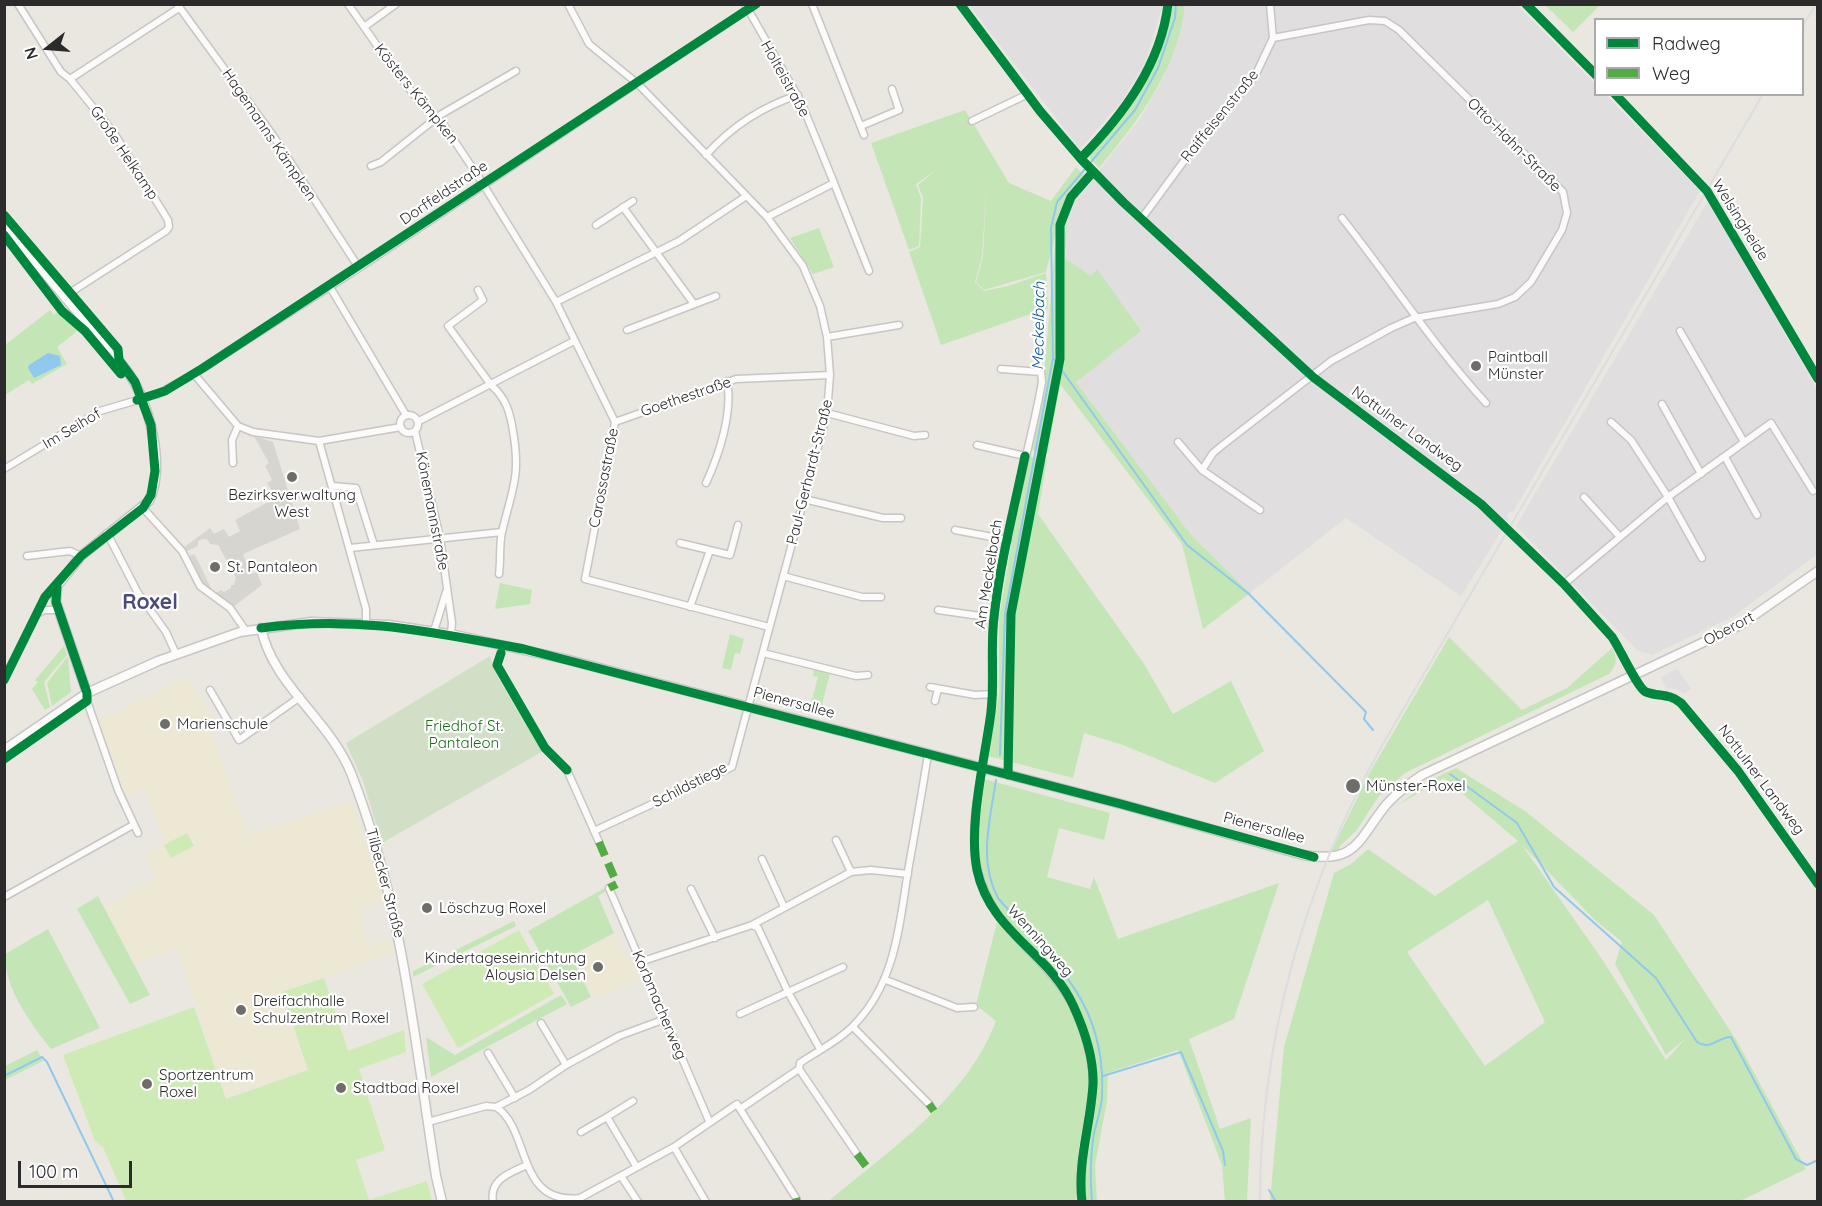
<!DOCTYPE html>
<html>
<head>
<meta charset="utf-8">
<style>
	body { margin:0 }
	#map { position:relative; width:1822px; height:1206px; overflow:hidden; background:#e9e7e0; font-family:Quicksand,sans-serif }
	canvas { display:block }
	.frame { position:absolute; inset:0; border:6px solid #2b2b2b; pointer-events:none }
	.legend { position:absolute; left:1594px; top:18px; width:210px; height:78px; box-sizing:border-box; background:#fff; border:2px solid #aaa; margin:0; padding:8px 10px; list-style:none; font-size:18px; color:#2b2b2b }
	.legend li { display:flex; align-items:center; gap:12px; height:30px }
	.legend b { width:30px; border:2px solid #aaa }
	.north { position:absolute; left:18px; top:18px; width:60px; height:60px; -webkit-text-stroke:4px #fff; paint-order:stroke; rotate:253deg; font-size:16px; font-weight:700; line-height:24px; text-align:center; color:#2b2b2b }
	.north::after { content:''; display:block; margin:auto; width:21px; height:27px; background:#2b2b2b; clip-path:polygon(50% 0,100% 100%,50% 72%,0 100%) }
	.scale { position:absolute; left:18px; top:1161px; width:114px; height:27px; box-sizing:border-box; border:3px solid #2b2b2b; border-top:0; padding-left:8px; font-size:18px; line-height:21px; white-space:nowrap; color:#2b2b2b; -webkit-text-stroke:4px #fff; paint-order:stroke }
</style>
</head>
<body>
<div id="map">
<canvas width="1822" height="1206"></canvas>
<div class="frame"></div>
<ul class="legend">
<li><b style="height:8px;background:#00873e"></b>Radweg</li>
<li><b style="height:8px;background:#54ab44"></b>Weg</li>
</ul>
<div class="north">N</div>
<div class="scale">100 m</div>
</div>
<script>
const ctx = document.querySelector('canvas').getContext('2d');
ctx.lineJoin = 'round';
function fill(path, color) {
  ctx.fillStyle = color;
  ctx.fill(path, 'evenodd');
}
function strokePath(path, color, width, dash) {
  ctx.strokeStyle = color;
  ctx.lineWidth = width;
  ctx.lineCap = dash ? 'butt' : 'round';
  ctx.setLineDash(dash || []);
  ctx.stroke(path);
}
function label(font, color, halo, rows, align = 'center') {
  ctx.font = font + ' Quicksand,sans-serif';
  ctx.lineWidth = 4.5;
  ctx.setLineDash([]);
  ctx.textBaseline = 'middle';
  ctx.strokeStyle = halo;
  ctx.fillStyle = color;
  for (const [text, x, y, turn = 0] of rows) {
    ctx.save();
    ctx.translate(x, y);
    ctx.rotate((+turn || 0) * Math.PI / 180);
    ctx.textAlign = isNaN(turn) ? turn : align;
    if (halo) ctx.strokeText(text, 0, 0);
    ctx.fillText(text, 0, 0);
    ctx.restore();
  }
}
const industrial = new Path2D(`
	M969 5H1163L1145 63 1121 102 1080 149Z
	M1185 5H1517L1595 84 1596 94 1606 95 1700 191 1513 512 1509 511 1507 516 1509 519 1461 596 1346 518 1250 593 1192 536 1076 382 1097 269 1091 276 1065 258 1068 209 1140 119 1164 77Z
	M1708 201 1817 389V554L1734 616 1652 655 1638 651 1516 526Z
	M1677 669 1691 688 1684 694 1677 689 1666 688 1661 677Z`);
const education = new Path2D(`
	M186 678 220 726 210 731 249 835 351 801 385 900 359 908 368 945 392 938 394 953 281 991 307 1069 226 1097 176 948 134 964 104 908 156 878 144 854 165 843 144 789 122 797 94 718 112 714Z
	M616 934 624 955 632 961 639 978 606 995 593 997 572 957Z`);
const green = new Path2D(`
	M1172 5H1185C1178 69 1139 120 1099 168L1087 155C1124 113 1165 62 1172 5Z
	M1545 5H1600L1573 32Z
	M965 110 1009 183 1051 201 1076 167 1089 181 1068 209 1065 258 1091 276 1097 269 1141 331 1076 382 1192 536 1250 593 1203 629 1182 544 1060 384 1048 453 1031 450 1043 388 1056 233 1046 272 984 290 976 282 983 257 987 178 982 257 975 282 984 291 1008 286 1046 273 1048 308 941 345 909 252 920 247 923 198 918 185 935 171 916 184 921 198 919 246 909 250 871 143Z
	M819 228 834 267 813 274 790 238Z
	M50 310 54 315 60 310 80 329 57 347 67 364 32 384 29 380 5 395V345Z
	M1026 456 1047 460 1038 514 1144 664 1173 714 1231 681 1264 751 1215 783 1123 745 1084 733 1073 778 988 756 999 694V618Z
	M500 583 532 590 530 604 495 609Z
	M730 634 744 639 740 654 735 653 731 670 722 668Z
	M1449 637 1522 710 1567 688 1612 648C1618 659 1617 664 1609 674L1405 773 1379 796 1356 831 1339 847 1340 851 1330 854 1369 774Z
	M64 646 67 655 44 682 50 707 45 710 32 689 38 682 35 680Z
	M68 656 71 692 52 706 47 683Z
	M497 667 544 749 540 753 494 668Z
	M814 670 830 674 819 715 786 706 788 697 811 703 818 677 813 676Z
	M761 685 765 686 764 691 777 694 786 702 785 706 763 700Z
	M1456 768 1525 811 1654 915 1737 1041 1806 1169 1740 1201H1270L1284 1047 1334 873 1351 864 1368 849 1435 896 1518 841 1444 778 1398 805 1433 779ZM1522 845 1595 920 1622 942 1615 964 1666 1055 1686 1038 1666 1060 1602 959ZM1488 900 1545 1022 1485 1066 1407 952Z
	M984 779 1110 813 1104 840 1059 828 1047 877 1090 889 1094 877 1118 939 1279 883 1234 1019 1189 1039 1220 1129 1251 1118 1247 1201H1225L1222 1165 1178 1050 1108 1073 1107 1101 1095 1165 1097 1201H1085C1079 1157 1098 1114 1095 1070 1094 1056 1089 1040 1085 1026 1063 955 987 932 978 856 975 831 981 803 984 779Z
	M605 888 606 891 598 896 614 933 571 956 591 997 571 1007 528 931Z
	M98 896 150 995 130 1004 77 909Z
	M514 921 516 926 413 977V971Z
	M997 922C1046 963 1094 1021 1089 1089 1088 1108 1082 1128 1079 1147 1077 1164 1077 1181 1078 1198L1073 1202H828C890 1149 966 1100 996 1021L976 1005Z
	M48 929 100 1028 51 1049C30 1023 4 987 5 954Z
	M561 995 567 1004 431 1077 426 1037 455 1055Z
	M37 1050 43 1061 5 1080V1066Z`);
const cemetery = new Path2D(`
	M490 656 494 669 540 753 382 843 363 781 346 743Z`);
const pitch = new Path2D(`
	M187 833 194 846 171 858 164 845Z
	M519 930 554 994 458 1048 422 984Z
	M324 978 348 1051 404 1030 406 1052 359 1069 385 1150 356 1160 369 1200 427 1181 432 1201H126L103 1147 95 1141 63 1055 194 1007 226 1099 308 1070 282 992Z`);
const plaza = new Path2D(`
	M254 436 273 442 300 529 243 554 250 574 257 572 262 585 233 607 202 585 183 548 210 528 214 534 224 529 229 537 240 531 235 520 276 498 267 483 272 480 265 466 269 463ZM203 539 208 540 210 544 218 545 236 578 234 585H231V588L224 592 221 590 216 593 212 590 196 557 194 554 189 556 187 551 198 546V541Z`);
const water = new Path2D(`
	M48 353 60 356 61 365 34 378 28 368 29 365Z`);
const stream = new Path2D(`
	M1053 358 1187 545 1249 594 1366 712 1364 719 1373 730
	M1000 755 1005 614 1053 358 1051 228 1057 202 1135 110 1158 68 1175 18 1176 4
	M1450 774 1517 823 1554 887 1656 978 1697 1042C1710 1051 1718 1037 1731 1037L1796 1159 1807 1165 1818 1160
	M996 780C990 821 978 860 998 898 1054 964 1107 1001 1102 1097 1101 1109 1097 1121 1094 1133 1090 1156 1090 1179 1092 1202
	M4 1076 42 1057 47 1062 114 1202
	M1103 1076 1181 1052 1223 1151 1225 1165
	M1269 1190 1276 1202`);
const minor = new Path2D(`
	M18 4 61 72 70 79 114 133 168 220 169 227 166 231 65 296
	M177 4 274 137 359 268
	M348 4 392 67 427 111 443 124 478 176 556 302 615 422 585 579 769 627
	M568 4 589 44 638 84 767 217 803 266 820 306 827 337 830 375 827 413 732 767 594 831
	M745 4 801 102 834 183 767 217
	M812 4 864 135
	M960 4 1040 111 1082 160 1123 202 1313 377 1481 504 1564 584 1612 637C1619 647 1638 689 1646 692 1659 697 1669 693 1681 703L1738 771 1818 884
	M1526 4 1596 75
	M364 27 396 4
	M70 79 179 8
	M1615 94 1707 191 1818 379
	M972 121 1028 94
	M861 126 899 110 892 89
	M706 155C731 127 761 107 798 95
	M371 166 381 162 440 115 516 71
	M834 183 869 271
	M623 207 694 304
	M1142 218 1195 146 1255 76 1273 38 1270 4
	M1342 218C1391 280 1432 344 1486 403
	M596 225 633 201
	M330 287 406 415
	M478 290 483 300 448 326 491 385C506 398 510 412 513 431 521 477 512 489 502 532 499 545 501 560 499 574
	M556 302 679 241 745 197
	M627 330 716 296
	M1680 331 1744 442
	M827 337 899 325
	M1001 369 1041 372 1042 382C1028 460 1002 538 994 617 990 652 994 687 990 722 984 762 969 822 976 861 989 938 1055 954 1080 1022 1087 1041 1093 1064 1093 1084 1091 1124 1077 1161 1082 1202
	M194 374 238 426 253 432 319 441 401 427
	M1662 404 1701 474
	M827 413 914 436 925 435
	M400 424a9 9 0 1 1 18 0a9 9 0 1 1-18 0Z
	M419 421 574 341
	M615 422 736 379 830 375
	M1611 422 1631 440 1668 497 1702 558
	M415 431 440 538 452 623 451 634
	M319 441 366 609V623
	M1178 442 1202 470 1260 510
	M977 445 1025 456
	M1725 457 1757 515
	M233 463 232 440 238 426
	M4 469 100 411 158 394 194 374 359 268 756 4
	M1202 470 1213 453 1224 444 1331 361 1391 328 1414 318 1498 304 1515 297 1531 282 1562 230 1567 213 1563 192 1399 30 1385 21 1369 20 1273 38
	M706 483C719 455 733 413 727 381
	M333 486 356 488 374 545
	M1584 497 1620 537
	M804 499 883 518H901
	M143 508 182 551 200 586 230 608 246 631
	M955 530 1008 540
	M107 533 138 593 166 632 176 654
	M680 543 730 555 738 525
	M350 548 502 532
	M27 556 70 551 81 556
	M783 576 862 597H881
	M1564 584 1668 497 1771 423 1813 491
	M690 607 710 550
	M938 610 994 618
	M37 614 44 610H58
	M434 631 446 592
	M763 653 856 676 868 675
	M4 680 45 597 57 586
	M930 687 975 695 993 694
	M210 690 239 740 300 697
	M87 693V701L118 790 138 833
	M935 701 938 689
	M567 770 599 842
	M762 859 784 907
	M851 872 871 870 908 874
	M609 888 709 1121
	M691 889 715 938
	M4 897 133 825
	M640 962 752 925 851 872 836 840
	M886 980 957 1008 974 1007
	M740 1014 788 992 758 928 752 925
	M541 1023 566 1065
	M853 1027 929 1104
	M820 1049 788 992 843 967
	M488 1053 515 1098
	M799 1069 857 1154
	M496 1107C531 1129 516 1206 580 1198L674 1147 737 1104 740 1109 799 1069 800 1063C817 1051 836 1043 852 1027 895 985 899 928 908 871 915 832 922 793 928 754
	M740 1109 796 1198
	M607 1117 633 1101
	M428 1122 486 1106 496 1107 529 1090 566 1065 619 1036 665 1019
	M581 1132 607 1117 636 1166
	M674 1147 706 1202
	M621 1176 638 1202
	M493 1202C489 1179 510 1173 527 1165`);
const secondary = new Path2D(`
	M4 225 128 372C149 403 166 465 149 501L81 556 57 586 56 602 87 693
	M261 628C273 685 329 719 351 773 403 906 414 1037 436 1176L442 1202
	M4 750 87 693 158 661 240 632 311 622 389 625 455 635 565 659 1121 804 1303 855C1357 864 1357 841 1386 805 1396 793 1409 784 1422 775L1740 625 1818 571`);
const rail = new Path2D(`
	M1802 27 1816 4
	M1260 1202C1260 1041 1304 884 1383 744L1763 94`);
const quiet = new Path2D(`
	M599 842 617 884 609 888
	M929 1104 934 1111
	M857 1154 866 1166
	M796 1198 797 1202`);
const cycleway = new Path2D(`
	M960 4 1040 111 1082 160 1123 202 1313 377 1481 504 1564 584 1612 637C1619 647 1638 689 1646 692 1659 697 1669 693 1681 703L1738 771 1818 884
	M1526 4 1596 75
	M1615 94 1707 191 1818 379
	M1081 158C1122 116 1161 65 1168 4
	M4 215 118 349 119 360 135 382 151 425 155 471 151 495 143 508 81 556 45 597 4 680
	M4 235 62 311 85 331 121 374
	M137 400 165 391 203 368 756 4
	M1025 456C1014 509 1000 563 994 617 990 648 995 680 991 712 985 759 968 825 977 870 990 932 1049 952 1073 1005 1084 1029 1094 1058 1093 1084 1091 1124 1077 1161 1082 1202
	M261 628C357 615 431 632 524 649L1121 804 1314 857
	M501 653 497 665 545 748 567 770
	M4 759 87 701V693L56 602 57 586
	M1008 775 1011 614 1060 359V225L1071 197 1093 172`);
const markers = [
	[1476,366,6,"#6e6d6a"],
	[292,477,6,"#6e6d6a"],
	[215,567,6,"#6e6d6a"],
	[165,724,6,"#6e6d6a"],
	[1353,786,8,"#6e6d6a"],
	[427,908,6,"#6e6d6a"],
	[598,967,6,"#6e6d6a"],
	[241,1010,6,"#6e6d6a"],
	[147,1084,6,"#6e6d6a"],
	[341,1088,6,"#6e6d6a"]
];
const streetNames = [
	["Holteistraße",785,79,61],
	["Kösters Kämpken",416,94,51],
	["Raiffeisenstraße",1220,116,-51],
	["Hagemanns Kämpken",269,135,56],
	["Otto-Hahn-Straße",1514,145,45],
	["Große Helkamp",124,153,56],
	["Dorffeldstraße",444,193,-34],
	["Welsingheide",1740,220,58],
	["Goethestraße",686,397,-19],
	["Im Seihof",72,429,-31],
	["Nottulner Landweg",1407,429,36],
	["Paul-Gerhardt-Straße",810,472,-76],
	["Carossastraße",604,478,-79],
	["Könemannstraße",432,511,79],
	["Am Meckelbach",989,574,-81],
	["Oberort",1729,629,-28],
	["Pienersallee",794,703,15],
	["Nottulner Landweg",1761,780,53],
	["Schildstiege",690,785,-27],
	["Pienersallee",1264,828,15],
	["Tilbecker Straße",385,883,75],
	["Wenningweg",1040,941,48],
	["Korbmacherweg",659,1005,67]
];
const poiNames = [
	["Paintball",1488,357],
	["Münster",1488,374],
	["Bezirksverwaltung",292,495,"center"],
	["West",292,512,"center"],
	["St. Pantaleon",227,567],
	["Marienschule",177,724],
	["Münster-Roxel",1366,786],
	["Löschzug Roxel",439,908],
	["Kindertageseinrichtung",586,958,"right"],
	["Aloysia Delsen",586,975,"right"],
	["Dreifachhalle",253,1001],
	["Schulzentrum Roxel",253,1018],
	["Sportzentrum",159,1075],
	["Roxel",159,1092],
	["Stadtbad Roxel",353,1088]
];
const parkNames = [
	["Friedhof St.",464,726],
	["Pantaleon",464,743]
];
const waterNames = [
	["Meckelbach",1039,326,-89]
];
const districtNames = [
	["Roxel",150,603]
];
fill(industrial, '#e1dedf');
fill(education, '#ede8d4');
fill(green, '#c4e6b7');
fill(cemetery, '#d2dfc7');
fill(pitch, '#ceebb5');
fill(plaza, '#d7d5cf');
fill(water, '#90c8ee');
strokePath(stream, '#90c8ee', 2);
strokePath(minor, '#c6c6c6', 9);
strokePath(secondary, '#c6c6c6', 11);
strokePath(minor, '#fcfbfa', 6);
strokePath(secondary, '#fcfbfa', 8);
strokePath(rail, '#dddddf', 2);
strokePath(quiet, '#54ab44', 8, [15, 8]);
strokePath(cycleway, '#00873e', 9);
for (const [x, y, r, color] of markers) {
  const dot = new Path2D();
  dot.arc(x, y, r, 0, 2 * Math.PI);
  ctx.fillStyle = color;
  ctx.fill(dot);
  strokePath(dot, '#fff', 2);
}
label('15px', '#2b2b2b', '#fff', streetNames);
label('15px', '#2b2b2b', '#fff', poiNames, 'left');
label('15px', '#1b6c17', '#fff', parkNames);
label('italic 16px', '#0755a2', '#fff', waterNames);
label('bold 21px', '#494a7e', '#fff', districtNames);
</script>
</body>
</html>
